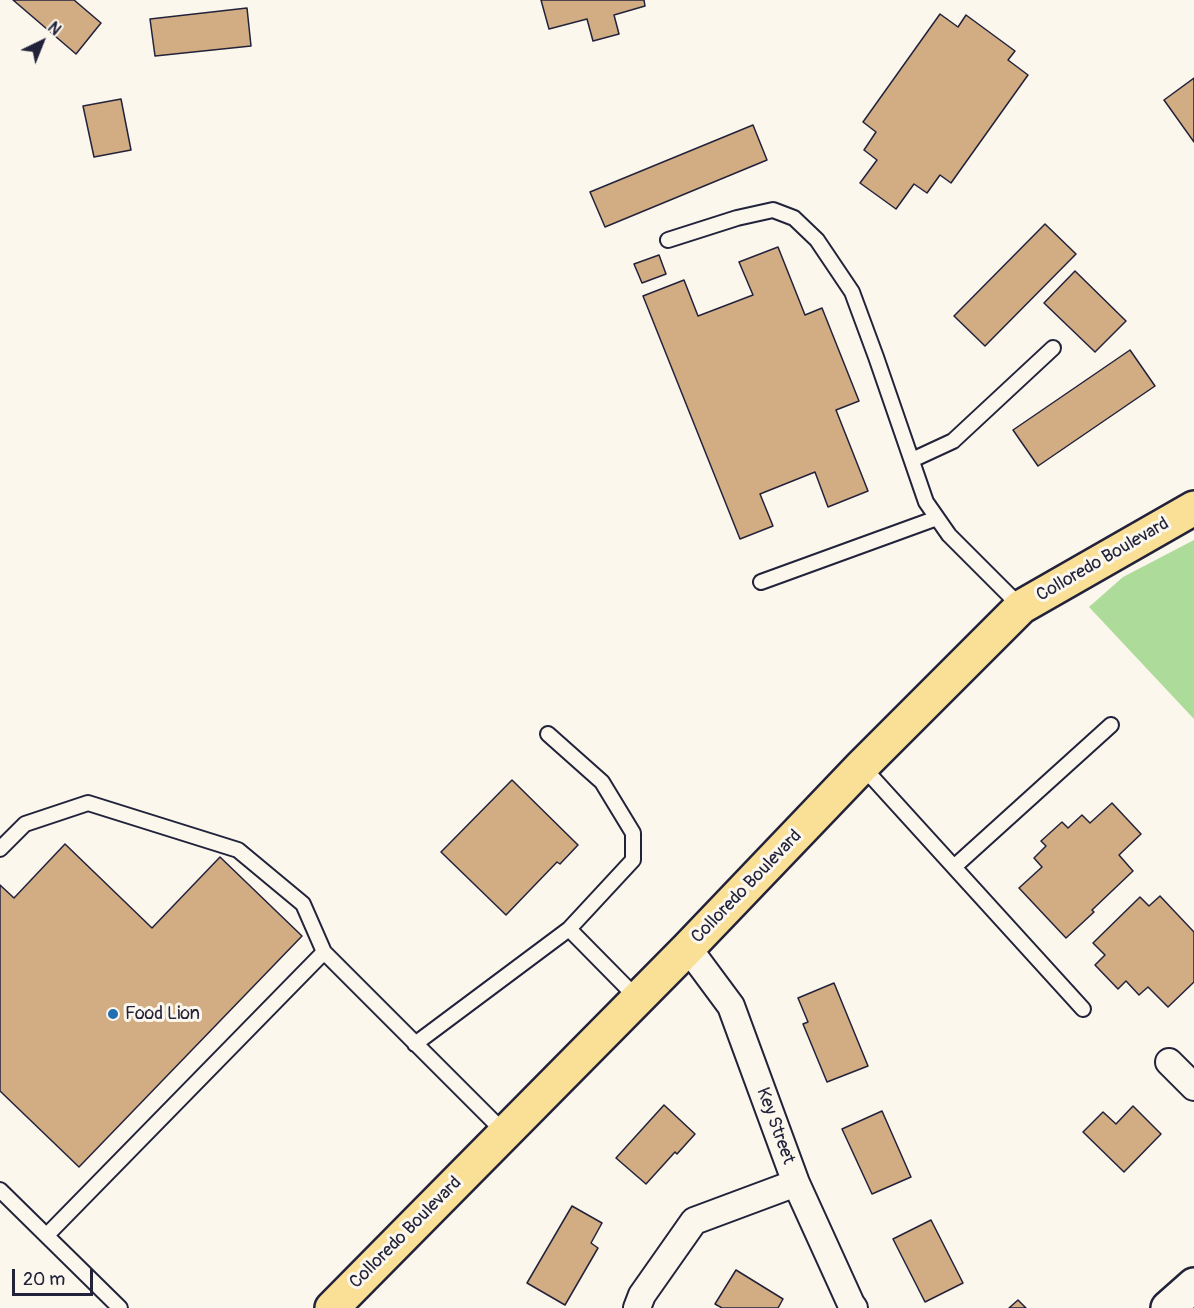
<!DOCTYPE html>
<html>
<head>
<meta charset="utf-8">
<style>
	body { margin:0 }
	#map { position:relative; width:1194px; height:1308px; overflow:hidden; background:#fbf7ec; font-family:Pangolin,sans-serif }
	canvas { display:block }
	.north { position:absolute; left:12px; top:12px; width:60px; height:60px; -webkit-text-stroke:4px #fbf7ec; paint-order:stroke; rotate:43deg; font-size:16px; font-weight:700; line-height:24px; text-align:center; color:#22223b }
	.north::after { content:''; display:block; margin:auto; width:21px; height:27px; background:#22223b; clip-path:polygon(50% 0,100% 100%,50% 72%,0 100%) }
	.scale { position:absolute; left:12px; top:1269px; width:81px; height:27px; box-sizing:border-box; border:3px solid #22223b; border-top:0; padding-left:8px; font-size:18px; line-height:21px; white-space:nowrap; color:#22223b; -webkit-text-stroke:4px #fbf7ec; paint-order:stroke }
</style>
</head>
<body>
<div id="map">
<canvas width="1194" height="1308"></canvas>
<div class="north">N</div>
<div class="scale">20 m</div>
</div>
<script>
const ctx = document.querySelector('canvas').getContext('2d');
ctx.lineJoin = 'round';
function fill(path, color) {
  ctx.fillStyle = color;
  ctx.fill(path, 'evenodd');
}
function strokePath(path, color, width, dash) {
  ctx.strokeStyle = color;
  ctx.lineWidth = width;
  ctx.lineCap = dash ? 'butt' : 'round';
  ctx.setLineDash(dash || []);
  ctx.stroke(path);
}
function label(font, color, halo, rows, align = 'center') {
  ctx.font = font + ' Pangolin,sans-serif';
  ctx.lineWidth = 6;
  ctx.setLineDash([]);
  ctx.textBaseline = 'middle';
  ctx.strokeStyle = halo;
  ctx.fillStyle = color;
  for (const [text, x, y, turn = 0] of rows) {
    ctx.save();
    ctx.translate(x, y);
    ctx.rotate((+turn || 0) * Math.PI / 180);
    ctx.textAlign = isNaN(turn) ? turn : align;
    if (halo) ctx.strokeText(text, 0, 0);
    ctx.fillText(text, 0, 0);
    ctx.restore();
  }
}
const green = new Path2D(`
	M1194 540V719L1089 607 1123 577Z`);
const building = new Path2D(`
	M13 0H74L101 23 76 54Z
	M541 0H644L645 6 614 15 619 34 593 41 587 19 549 29Z
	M247 8 251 46 155 56 150 19Z
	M940 14 958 27 966 15 1015 51 1008 60 1028 75 951 183 940 175 927 193 914 184 896 209 860 183 877 160 864 150 876 132 863 122Z
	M1194 78V142L1164 100Z
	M121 99 131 150 94 157 83 106Z
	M753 125 767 160 605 227 590 192Z
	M1045 224 1076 254 985 346 954 316Z
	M778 247 805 315 822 308 859 401 836 410 868 491 828 507 815 472 760 494 773 526 740 539 643 296 684 280 698 316 753 295 739 262Z
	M659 255 666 274 642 283 634 264Z
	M1075 271 1126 321 1095 352 1044 303Z
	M1130 350 1155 386 1038 466 1013 430Z
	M512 780 578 845 560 864 557 862 506 915 441 852Z
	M1112 803 1141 834 1119 855 1133 871 1092 910 1094 912 1066 938 1019 888 1042 867 1034 858 1046 846 1041 841 1062 822 1068 828 1082 815 1090 823Z
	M65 844 152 928 220 857 302 936 79 1167 0 1091V885L14 898Z
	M1160 896 1194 932V982L1168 1007 1148 987 1139 995 1126 981 1118 989 1095 965 1105 955 1093 943 1140 897 1149 906Z
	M834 983 868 1066 827 1082 803 1024 808 1022 798 998Z
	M664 1105 695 1134 677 1154 675 1152 646 1184 616 1158Z
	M1133 1106 1161 1134 1124 1172 1083 1132 1103 1112 1116 1124Z
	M882 1111 911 1177 872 1194 842 1129Z
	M572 1206 602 1223 591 1243 598 1248 565 1305 527 1283Z
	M931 1220 963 1283 925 1302 893 1239Z
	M736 1270 783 1299 778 1308H722L715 1304Z
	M1018 1300 1026 1308H1009Z`);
const lane = new Path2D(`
	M668 240 737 218 773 210 794 218 817 240 852 292 876 357 926 502 949 535 1021 607
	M912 460 953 441 1053 348
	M761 582 937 518
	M548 734 602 782 633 833V860L569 929
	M862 766 1083 1009
	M0 849 25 824 88 803 238 850 303 904 324 952
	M954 867 1111 725
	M415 1044 569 929 638 999
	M0 1190 120 1308
	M47 1235 324 952 505 1133`);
const street = new Path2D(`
	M688 948 731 1006 796 1183 851 1304 854 1308
	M1169 1062 1194 1087
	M637 1308 642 1295 694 1221 796 1183`);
const secondary = new Path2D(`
	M1168 1308 1194 1285`);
const highway = new Path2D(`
	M332 1308 688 948 862 766 1021 607 1194 508`);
const markers = [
	[113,1014,6,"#1f6fb2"]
];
const streetNames = [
	["Colloredo Boulevard",1103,560,-30],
	["Colloredo Boulevard",747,887,-46],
	["Key Street",775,1126,70],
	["Colloredo Boulevard",406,1233,-45]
];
const poiNames = [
	["Food Lion",125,1014]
];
fill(green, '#addb99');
fill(building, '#d2ad84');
strokePath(building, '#22223b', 1.5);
strokePath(lane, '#22223b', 18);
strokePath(street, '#22223b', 30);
strokePath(secondary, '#22223b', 38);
strokePath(highway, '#22223b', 38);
strokePath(lane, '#fbf7ec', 14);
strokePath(street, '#fbf7ec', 26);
strokePath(secondary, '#fbf7ec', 33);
strokePath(highway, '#fadf96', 33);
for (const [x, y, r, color] of markers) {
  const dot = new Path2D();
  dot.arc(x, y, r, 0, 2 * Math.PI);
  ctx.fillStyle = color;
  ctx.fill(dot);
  strokePath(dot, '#fbf7ec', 2);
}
label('18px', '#22223b', '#fbf7ec', streetNames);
label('18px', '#22223b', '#fbf7ec', poiNames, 'left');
</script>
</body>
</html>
